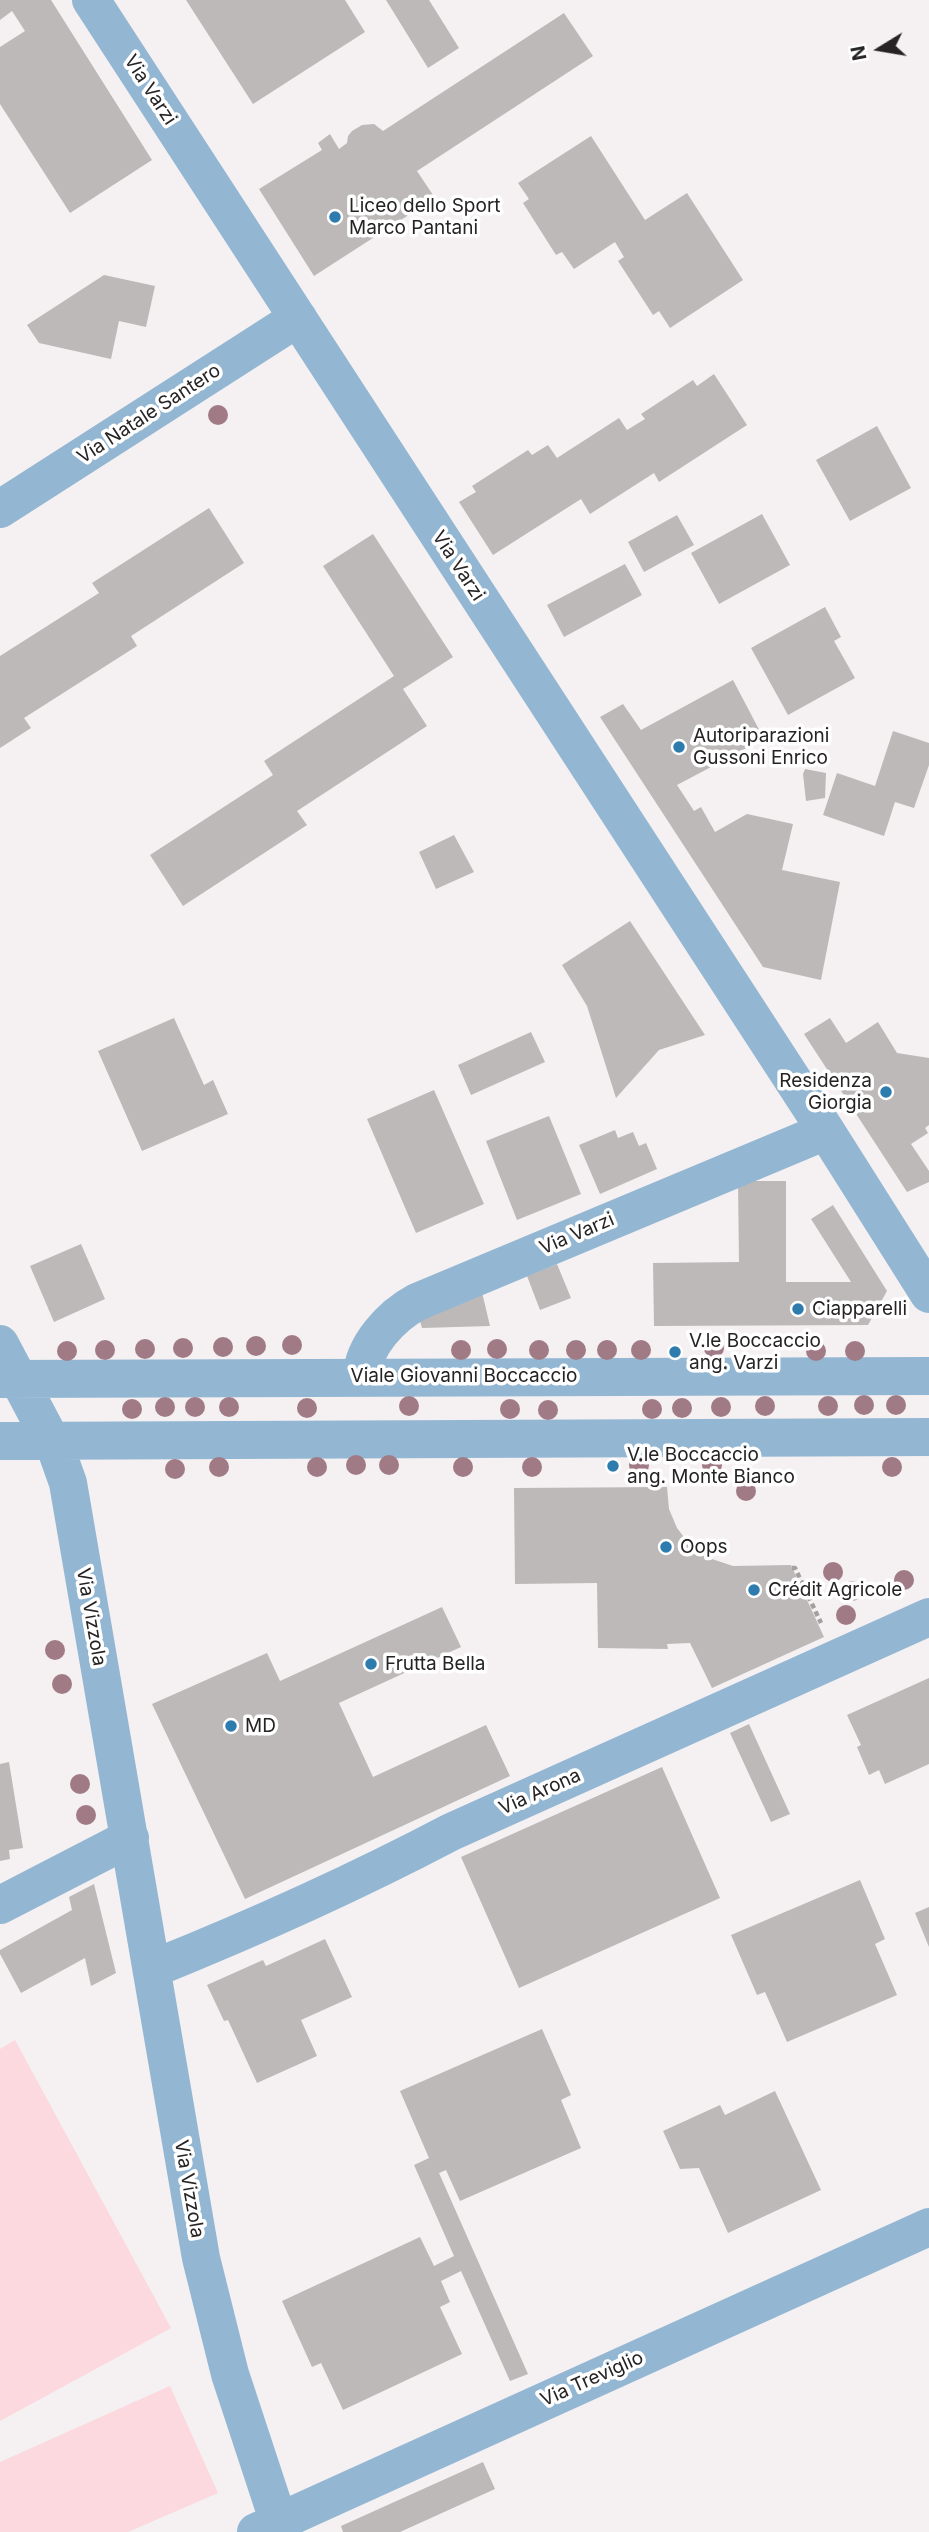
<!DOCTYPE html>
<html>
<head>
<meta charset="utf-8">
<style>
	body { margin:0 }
	#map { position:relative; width:929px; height:2532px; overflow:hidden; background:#f5f0f1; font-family:Inter,sans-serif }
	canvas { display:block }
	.north { position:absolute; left:845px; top:14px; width:70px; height:70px; -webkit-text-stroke:5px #fff; paint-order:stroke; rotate:259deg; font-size:19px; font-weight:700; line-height:28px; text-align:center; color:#252323 }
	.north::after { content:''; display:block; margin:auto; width:24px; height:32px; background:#252323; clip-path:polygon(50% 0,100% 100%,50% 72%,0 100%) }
</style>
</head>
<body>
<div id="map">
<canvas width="929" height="2532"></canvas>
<div class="north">N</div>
</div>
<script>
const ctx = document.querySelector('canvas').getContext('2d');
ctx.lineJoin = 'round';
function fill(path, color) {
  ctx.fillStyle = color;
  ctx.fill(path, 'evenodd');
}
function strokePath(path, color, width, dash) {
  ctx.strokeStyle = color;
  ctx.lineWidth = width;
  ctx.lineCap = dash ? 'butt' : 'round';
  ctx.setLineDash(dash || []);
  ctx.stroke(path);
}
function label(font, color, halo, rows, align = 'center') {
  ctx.font = font + ' Inter,sans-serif';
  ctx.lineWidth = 7;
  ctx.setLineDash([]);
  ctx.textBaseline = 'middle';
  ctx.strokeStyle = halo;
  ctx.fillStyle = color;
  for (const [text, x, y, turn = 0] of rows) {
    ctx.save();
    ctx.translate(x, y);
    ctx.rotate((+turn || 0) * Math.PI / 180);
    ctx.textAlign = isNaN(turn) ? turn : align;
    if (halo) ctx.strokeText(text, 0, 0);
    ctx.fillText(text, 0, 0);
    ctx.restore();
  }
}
const green = new Path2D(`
	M15 2040 171 2328 0 2421V2049Z
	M170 2386 218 2493 128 2532H0V2462Z`);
const building = new Path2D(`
	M0 0H51L152 160 70 213 0 104V47L25 31 12 11 0 20Z
	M186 0H345L365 32 253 104Z
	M386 0H429L459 48 428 68Z
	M564 13 593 56 417 171 435 198 314 276 259 189 322 150 318 143 330 134 339 149 347 143 348 136 352 131 362 125 374 124 383 131Z
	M591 136 645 220 687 193 743 280 670 328 659 311 653 315 618 261 624 257 615 242 574 269 562 252 556 255 523 203 529 199 518 183Z
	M104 275 155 286 146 327 119 321 111 359 39 343 27 325Z
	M714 374 747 425 659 482 654 473 590 514 581 499 493 555 459 502 476 492 472 486 528 450 532 455 548 445 557 458 619 418 627 430 645 419 641 414 693 380 697 386Z
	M877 426 911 488 850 521 816 460Z
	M209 508 244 563 131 636 137 646 24 718 31 728 0 748V656L99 593 92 583Z
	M762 514 790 565 719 604 691 553Z
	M677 515 694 545 644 572 628 542Z
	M373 534 453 657 403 689 427 726 297 811 307 825 183 906 150 855 273 775 264 761 394 676 323 566Z
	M625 564 642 595 564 637 547 605Z
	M825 607 841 637 834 641 855 678 788 715 751 648Z
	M733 680 764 739 677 785 694 811 701 807 715 832 747 814 793 824 782 870 840 882 821 980 763 967 600 717 623 704 641 730Z
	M893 731 929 743V765L914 808 895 802 884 836 823 815 837 773 875 786Z
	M805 769 826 773 825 798 806 801 803 774Z
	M454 835 474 872 436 889 419 852Z
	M630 921 705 1035 659 1050 616 1098 587 1006 562 965Z
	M174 1018 204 1085 213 1080 228 1114 142 1151 98 1051Z
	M830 1018 846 1043 878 1022 897 1053 929 1058V1125L925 1128 928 1133 911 1144 929 1171V1182L907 1192 804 1034Z
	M531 1032 545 1062 471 1095 458 1065Z
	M434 1090 484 1204 416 1233 367 1119Z
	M549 1116 581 1194 517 1220 486 1141Z
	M615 1130 618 1138 633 1132 639 1146 646 1143 657 1169 600 1194 579 1145Z
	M738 1181H786V1282H851L811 1219 833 1205 887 1291 868 1325 654 1326 653 1263 739 1262Z
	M81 1244 105 1299 54 1322 30 1266Z
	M557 1264 571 1298 540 1310 527 1276Z
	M481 1288 490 1326 422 1328 418 1314Z
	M667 1487 669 1509 677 1528 690 1545 706 1557 733 1566 791 1565 824 1637 712 1688 690 1643 667 1644 668 1649 598 1648 597 1583 515 1584 514 1488Z
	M442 1607 461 1647 339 1703 373 1777 486 1725 510 1776 245 1899 152 1704 267 1653 280 1681Z
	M929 1678V1764L885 1784 879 1770 869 1775 857 1747 861 1745 847 1715Z
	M749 1724 790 1814 771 1822 730 1733Z
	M9 1762 23 1848 9 1850 10 1859 0 1861V1764Z
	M662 1767 720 1898 519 1988 461 1857Z
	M860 1880 885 1939 875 1944 897 1995 787 2042 765 1992 757 1995 731 1935Z
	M94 1884 116 1973 91 1986 85 1958 21 1993 0 1954V1950L72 1910 69 1897Z
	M929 1907V1947L915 1913Z
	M325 1939 352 1997 301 2020 317 2056 257 2083 228 2020 224 2021 207 1985 263 1960 266 1966Z
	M542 2029 571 2095 561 2100 581 2148 460 2201 446 2170 439 2173 528 2374 510 2381 461 2271 441 2281 450 2302 440 2307 462 2354 343 2410 321 2363 312 2367 282 2301 420 2237 434 2266 454 2256 414 2165 429 2158 400 2091Z
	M775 2091 821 2190 728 2233 699 2168 680 2169 663 2131 720 2105 725 2115Z
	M483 2462 495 2489 400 2532H343L341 2526Z`);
const path = new Path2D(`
	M792 1568H795L821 1623`);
const minor = new Path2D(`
	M91 0 826 1131 929 1294
	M0 509 298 318
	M0 1344 57 1452 68 1483 201 2258 230 2374 282 2532
	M362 1376C363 1346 391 1316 417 1302L826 1131
	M0 1379 929 1376
	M0 1441 929 1437
	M0 1905 130 1838
	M152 1969C254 1928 354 1883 451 1832L929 1617
	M256 2532 929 2227`);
const trees = [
	[218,415],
	[292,1345],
	[256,1346],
	[223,1347],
	[183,1348],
	[714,1348],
	[145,1349],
	[497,1349],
	[105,1350],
	[461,1350],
	[539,1350],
	[576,1350],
	[607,1350],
	[641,1350],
	[67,1351],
	[816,1351],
	[855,1351],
	[864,1405],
	[896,1405],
	[409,1406],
	[765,1406],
	[828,1406],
	[165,1407],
	[195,1407],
	[229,1407],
	[721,1407],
	[307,1408],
	[682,1408],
	[132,1409],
	[510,1409],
	[652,1409],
	[548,1410],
	[356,1465],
	[389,1465],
	[639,1465],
	[712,1465],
	[219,1467],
	[317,1467],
	[463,1467],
	[532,1467],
	[892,1467],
	[175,1469],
	[746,1491],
	[833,1572],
	[904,1580],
	[852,1591],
	[846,1615],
	[55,1650],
	[62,1684],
	[80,1784],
	[86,1815]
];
const markers = [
	[335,217,7,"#2e7cae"],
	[679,747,7,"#2e7cae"],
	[886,1092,7,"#2e7cae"],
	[798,1309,7,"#2e7cae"],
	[675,1352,7,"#2e7cae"],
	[613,1466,7,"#2e7cae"],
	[666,1547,7,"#2e7cae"],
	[754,1590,7,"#2e7cae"],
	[371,1664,7,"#2e7cae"],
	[231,1726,7,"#2e7cae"]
];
const streetNames = [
	["Via Varzi",150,90,57],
	["Via Natale Santero",149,414,-33],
	["Via Varzi",458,566,57],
	["Via Varzi",577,1234,-23],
	["Viale Giovanni Boccaccio",464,1376],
	["Via Vizzola",91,1617,80],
	["Via Arona",540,1792,-24],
	["Via Vizzola",189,2189,80],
	["Via Treviglio",592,2379,-24]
];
const poiNames = [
	["Liceo dello Sport",349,206],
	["Marco Pantani",349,228],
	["Autoriparazioni",693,736],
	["Gussoni Enrico",693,758],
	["Residenza",872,1081,"right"],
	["Giorgia",872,1103,"right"],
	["Ciapparelli",812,1309],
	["V.le Boccaccio",689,1341],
	["ang. Varzi",689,1363],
	["V.le Boccaccio",627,1455],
	["ang. Monte Bianco",627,1477],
	["Oops",680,1547],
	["Crédit Agricole",768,1590],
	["Frutta Bella",385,1664],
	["MD",245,1726]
];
fill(green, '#fbd9df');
fill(building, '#bdb9b9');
strokePath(path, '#a4a0a1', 4.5, [5, 3.5]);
strokePath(minor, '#93b7d3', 38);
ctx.fillStyle = '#a07b86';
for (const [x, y] of trees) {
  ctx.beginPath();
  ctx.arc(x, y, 10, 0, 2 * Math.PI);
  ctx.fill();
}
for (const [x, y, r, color] of markers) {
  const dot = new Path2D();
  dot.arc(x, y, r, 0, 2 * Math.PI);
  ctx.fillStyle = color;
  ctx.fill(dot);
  strokePath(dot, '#fff', 2.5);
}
label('19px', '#252323', '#fff', streetNames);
label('19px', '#252323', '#fff', poiNames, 'left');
</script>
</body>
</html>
